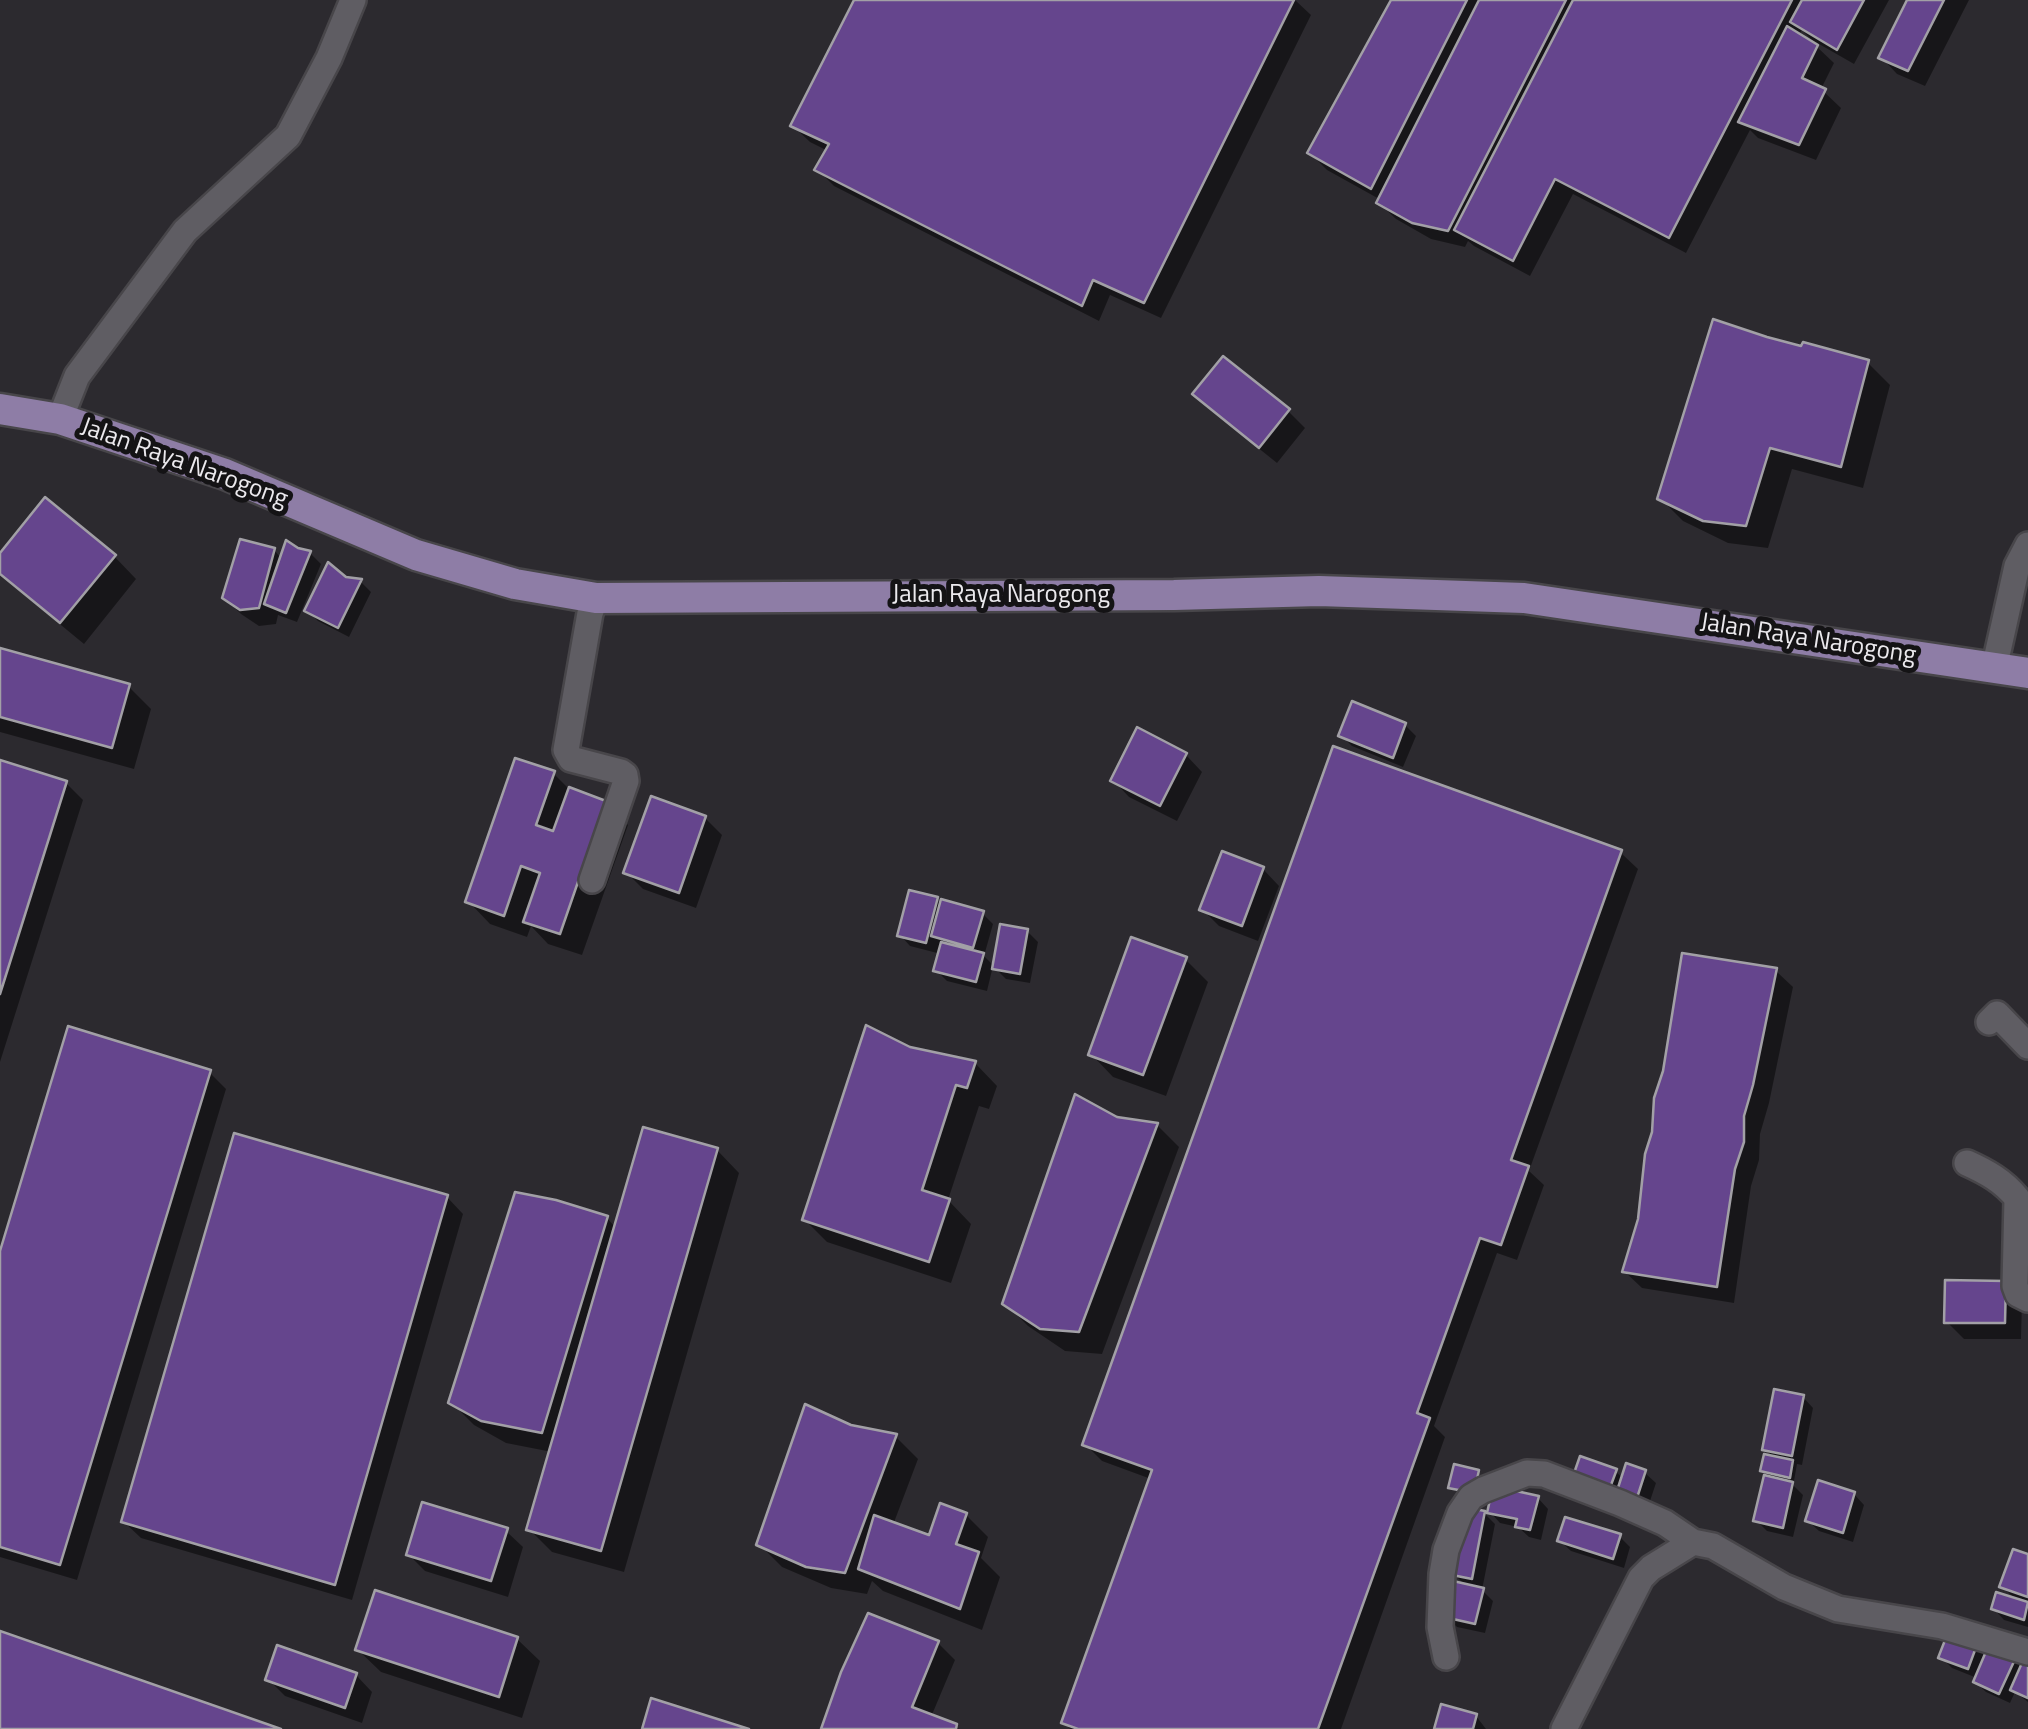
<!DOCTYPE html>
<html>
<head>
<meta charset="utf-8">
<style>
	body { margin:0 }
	canvas { display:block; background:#2c2a2f }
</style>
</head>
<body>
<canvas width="2028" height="1729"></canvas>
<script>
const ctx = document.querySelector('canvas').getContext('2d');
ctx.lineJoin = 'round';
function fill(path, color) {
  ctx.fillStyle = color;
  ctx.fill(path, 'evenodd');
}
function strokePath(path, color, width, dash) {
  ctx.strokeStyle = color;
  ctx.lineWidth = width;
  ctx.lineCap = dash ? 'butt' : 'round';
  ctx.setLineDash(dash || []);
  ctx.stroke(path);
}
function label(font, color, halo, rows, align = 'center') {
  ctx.font = font + ' "Titillium Web",sans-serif';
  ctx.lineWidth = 10;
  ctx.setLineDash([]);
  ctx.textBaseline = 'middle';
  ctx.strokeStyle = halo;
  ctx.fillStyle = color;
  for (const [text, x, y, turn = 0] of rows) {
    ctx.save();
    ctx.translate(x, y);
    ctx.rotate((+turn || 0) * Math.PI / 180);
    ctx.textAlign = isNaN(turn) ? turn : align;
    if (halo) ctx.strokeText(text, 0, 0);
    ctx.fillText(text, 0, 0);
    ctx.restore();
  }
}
const shadow = new Path2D(`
	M857 0H1295L1311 15 1161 318 1110 295 1099 321 834 186 818 170 828 151 810 142 793 126Z
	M1394 0H1889L1854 64 1812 40 1802 30 1798 36 1815 45 1834 63 1821 89 1841 108 1816 160 1758 138 1750 130 1686 253 1573 194 1530 276 1474 246 1468 241 1465 247 1431 239 1396 219 1379 203 1381 200 1327 170 1310 153Z
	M1910 0H1969L1925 86 1897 74 1881 57Z
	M1767 340 1867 362 1890 385 1863 488 1792 469 1768 548 1728 543 1683 521 1660 498Z
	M1196 394 1288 411 1305 428 1277 463 1212 411Z
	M274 550 282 559 310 553 321 564 297 622 278 615 276 624 259 626 241 614 224 597Z
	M114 556 136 579 84 644 16 588 0 572V557Z
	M360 581 371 592 349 637 318 621 307 610Z
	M0 651 129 687 151 709 134 769 0 732Z
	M1405 725 1416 736 1403 767 1352 746 1341 735Z
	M1335 749 1621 853 1638 869 1529 1171 1544 1185 1517 1260 1497 1253 1434 1426 1445 1437 1341 1729H1070L1064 1722 1151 1479 1102 1461 1085 1444Z
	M1186 755 1202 772 1177 821 1129 797 1113 780Z
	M0 763 66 783 83 800 0 1062Z
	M554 774 571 791 605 803 628 825 582 955 548 944 531 926 527 937 490 924 468 901Z
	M705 818 722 835 696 908 643 889 626 872Z
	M1263 869 1279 886 1258 941 1219 926 1202 909Z
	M936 900 942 905 982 913 993 924 984 956 995 967 1027 931 1038 942 1030 983 1006 979 993 966 987 991 947 981 936 970 941 954 910 946 900 935Z
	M1186 960 1208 982 1166 1096 1113 1077 1091 1054Z
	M1776 971 1793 987 1769 1103 1760 1134 1759 1160 1751 1186 1734 1303 1642 1288 1625 1272Z
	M909 1049 975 1063 997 1086 989 1109 979 1106 948 1200 971 1224 951 1283 827 1242 804 1219Z
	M209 1072 226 1089 77 1580 0 1557V1259Z
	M1157 1125 1179 1147 1102 1354 1065 1351 1028 1326 1005 1303Z
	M717 1150 739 1173 624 1572 552 1552 529 1529 552 1452 506 1443 474 1425 451 1402 607 1218 616 1228Z
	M447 1197 463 1214 352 1600 141 1538 124 1522Z
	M2005 1284 2022 1301 2021 1339H1964L1947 1322Z
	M1803 1397 1813 1408 1802 1465 1797 1464 1794 1481 1788 1480 1803 1495 1793 1537 1767 1531 1756 1520 1767 1474 1763 1470 1775 1459 1765 1449Z
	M896 1437 918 1459 893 1525 930 1538 966 1515 988 1537 981 1558 1000 1577 982 1630 883 1591 872 1581 867 1594 831 1588 782 1567 759 1544Z
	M1615 1471 1624 1479 1645 1473 1656 1483 1646 1513 1586 1490Z
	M1854 1494 1864 1505 1853 1542 1819 1531 1808 1521Z
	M1538 1498 1548 1509 1541 1540 1529 1537 1518 1527 1500 1523 1490 1512Z
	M1484 1513 1495 1524 1482 1590 1493 1601 1485 1633 1457 1627 1447 1616 1467 1587 1454 1574Z
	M506 1531 523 1547 508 1597 425 1571 409 1555Z
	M1619 1536 1630 1547 1624 1568 1571 1551 1560 1541Z
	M2028 1557V1627L2004 1620 1994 1609 2017 1601 2002 1586Z
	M517 1639 540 1661 522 1718 381 1672 358 1650Z
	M938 1643 955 1660 931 1717 959 1729H823Z
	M1977 1644 1988 1654 2028 1660V1702L2015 1692 2010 1703 1986 1692 1975 1682 1977 1678 1952 1668 1941 1657Z
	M356 1675 372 1692 362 1723 285 1696 268 1679Z
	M1476 1716 1486 1729H1437Z`);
const building = new Path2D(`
	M854 0H1294L1144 303 1093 280 1082 306 814 170 829 144 790 126Z
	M1391 0H1467L1371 189 1307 153Z
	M1479 0H1566L1448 231 1412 223 1376 203Z
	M1573 0H1792L1669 238 1555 179 1513 261 1454 230Z
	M1802 0H1864L1837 50 1790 22Z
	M1907 0H1944L1908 71 1878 58Z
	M1787 26 1818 45 1802 78 1826 89 1799 145 1738 122Z
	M1713 319 1767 337 1801 346 1803 342 1869 360 1841 467 1770 448 1746 526 1703 521 1657 499Z
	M1223 356 1290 409 1259 448 1192 394Z
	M45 497 116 555 60 623 0 574V553Z
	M240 539 275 548 259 608 240 610 222 598Z
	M286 540 298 548 311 551 286 613 264 604Z
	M328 562 346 577 362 579 338 628 304 611Z
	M0 648 130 684 112 748 0 717Z
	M1352 701 1406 723 1393 758 1338 736Z
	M1137 727 1187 753 1160 806 1110 781Z
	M1333 746 1622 850 1511 1160 1529 1166 1501 1245 1480 1238 1417 1413 1430 1418 1318 1729H1078L1061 1723 1152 1470 1082 1445Z
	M515 758 555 771 536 825 553 831 569 787 606 801 560 934 523 922 540 873 521 866 504 916 465 902Z
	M0 760 67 781 0 994Z
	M651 796 706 816 679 893 623 873Z
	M1222 851 1264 867 1242 926 1199 910Z
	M909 890 938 897 926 943 897 936Z
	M941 899 984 911 973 948 931 936Z
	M1000 924 1028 929 1020 974 992 969Z
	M1131 937 1187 957 1143 1075 1088 1055Z
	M941 942 984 953 976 982 933 971Z
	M1682 953 1777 968 1753 1085 1744 1116V1142L1735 1169 1717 1287 1622 1272 1638 1219 1645 1154 1652 1132 1654 1098 1663 1071Z
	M866 1025 910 1047 976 1061 967 1088 956 1085 922 1190 950 1199 929 1262 802 1220Z
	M68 1026 211 1070 60 1565 0 1547V1251Z
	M1075 1094 1117 1117 1158 1123 1079 1332 1040 1329 1002 1304Z
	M643 1127 718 1148 601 1551 526 1530Z
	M234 1133 448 1195 335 1585 121 1522Z
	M515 1192 556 1200 608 1216 542 1433 481 1421 448 1403Z
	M1945 1280 2006 1281 2005 1323H1944Z
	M1774 1389 1804 1395 1792 1456 1762 1450Z
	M805 1404 851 1425 897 1434 845 1573 806 1567 756 1545Z
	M1764 1454 1793 1460 1790 1478 1760 1471Z
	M1580 1456 1617 1469 1608 1493 1572 1479Z
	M1626 1463 1646 1470 1635 1504 1615 1497Z
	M1454 1464 1479 1470 1474 1493 1448 1488Z
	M1764 1475 1793 1482 1783 1528 1753 1521Z
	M1818 1480 1855 1492 1843 1533 1805 1521Z
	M1493 1486 1539 1496 1530 1530 1515 1527 1517 1519 1487 1513Z
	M422 1502 508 1528 491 1581 406 1555Z
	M940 1503 967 1513 956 1544 979 1552 960 1609 858 1569 874 1515 929 1535Z
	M1464 1507 1485 1511 1472 1579 1452 1575Z
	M1565 1517 1621 1534 1613 1559 1557 1541Z
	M2013 1549 2028 1554V1597L1999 1587Z
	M1453 1581 1484 1588 1475 1624 1444 1617Z
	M375 1590 518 1637 499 1697 355 1650Z
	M1996 1592 2028 1602 2024 1620 1991 1609Z
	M868 1613 939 1641 912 1707 957 1724 956 1729H821L841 1672Z
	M1949 1630 1978 1642 1968 1669 1938 1658Z
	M0 1631 281 1729H0Z
	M1990 1642 2017 1655 1999 1694 1973 1682Z
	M277 1645 357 1673 345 1708 265 1680Z
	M2025 1656 2028 1658V1698L2010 1690Z
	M651 1698 749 1729H642Z
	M1441 1704 1477 1714 1473 1729H1434Z`);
const minor = new Path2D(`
	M60 419 77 376 185 231 288 136 329 58 353 0
	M1994 669 2017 566 2028 545
	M592 880 626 781 625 775 621 772 571 759 566 750 590 613 596 598
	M1989 1022 1997 1014 2028 1046
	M1967 1163C1987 1172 2003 1181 2017 1198L2015 1286 2018 1294 2028 1299
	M1446 1657 1440 1627 1442 1574 1446 1550 1460 1513 1471 1497 1483 1490 1527 1473 1544 1474 1620 1503 1665 1523 1693 1542 1713 1546 1784 1587 1838 1609 1942 1626 2028 1652
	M1564 1729 1641 1578 1651 1568 1693 1542`);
const primary = new Path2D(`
	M0 409 60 419 225 474 416 555 515 584 596 598 1174 595 1319 591 1524 598 2028 673`);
const streetNames = [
	["Jalan Raya Narogong",184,464,20],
	["Jalan Raya Narogong",1001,596],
	["Jalan Raya Narogong",1808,640,9]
];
fill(shadow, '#0007');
fill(building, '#65458d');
strokePath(building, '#a2a0a6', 2.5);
strokePath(minor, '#48464a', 30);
strokePath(primary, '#48464a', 35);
strokePath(minor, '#5f5d63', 25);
strokePath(primary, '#8e7da6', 30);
label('25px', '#ebe9ed', '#141315', streetNames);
</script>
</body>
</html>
